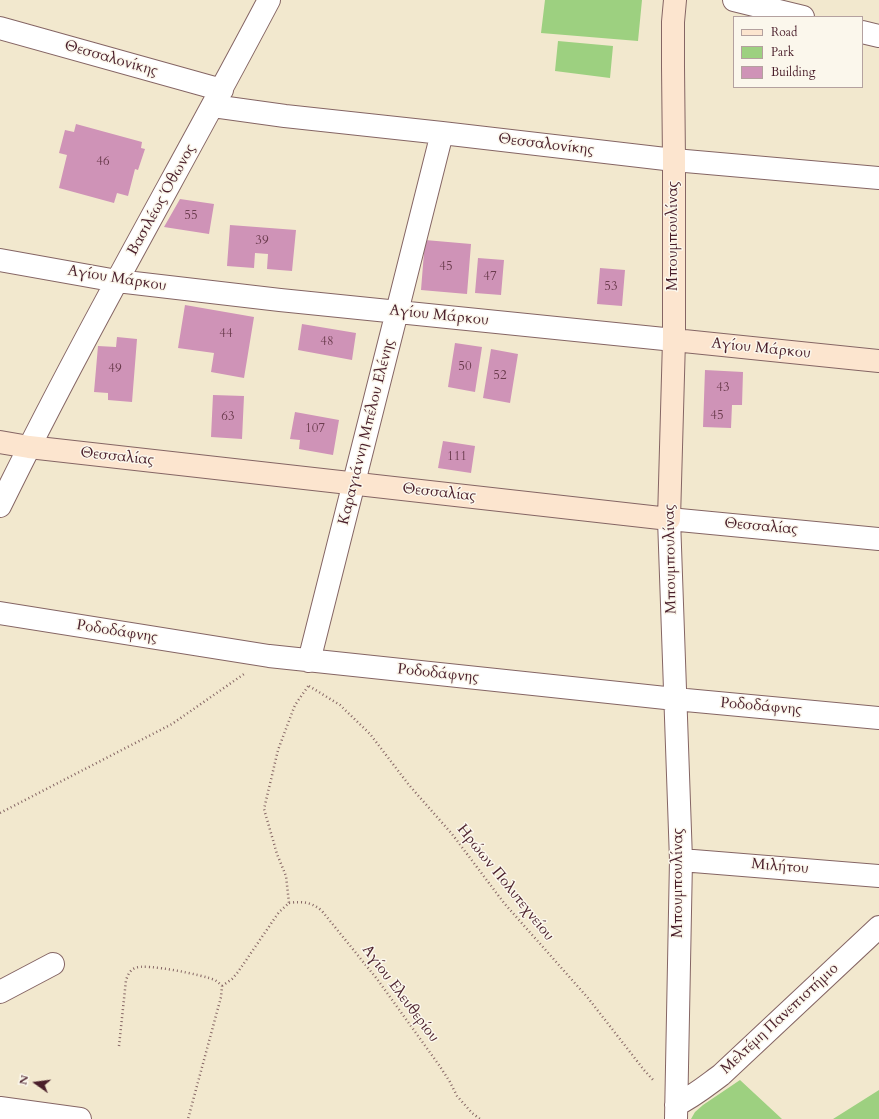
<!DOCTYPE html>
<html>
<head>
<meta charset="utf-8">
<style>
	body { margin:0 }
	#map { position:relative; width:879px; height:1119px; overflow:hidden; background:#f2e8ce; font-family:Cardo,serif }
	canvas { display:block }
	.legend { position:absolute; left:733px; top:16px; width:130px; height:72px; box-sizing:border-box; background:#fbf7ec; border:1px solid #b4a19f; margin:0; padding:5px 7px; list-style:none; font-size:12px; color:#4a1f2b }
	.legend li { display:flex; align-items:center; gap:8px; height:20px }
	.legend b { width:20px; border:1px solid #b4a19f }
	.north { position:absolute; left:16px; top:1063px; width:40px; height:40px; -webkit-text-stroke:3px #fbf7ec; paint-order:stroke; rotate:284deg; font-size:11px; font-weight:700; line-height:16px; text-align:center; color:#4a1f2b }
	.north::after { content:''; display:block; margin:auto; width:14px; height:18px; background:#4a1f2b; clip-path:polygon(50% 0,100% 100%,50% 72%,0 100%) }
</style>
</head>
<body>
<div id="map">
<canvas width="879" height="1119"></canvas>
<ul class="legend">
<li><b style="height:5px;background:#fce5cf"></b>Road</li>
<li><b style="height:11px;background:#9dd080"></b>Park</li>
<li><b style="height:11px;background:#cf93b7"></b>Building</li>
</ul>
<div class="north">N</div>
</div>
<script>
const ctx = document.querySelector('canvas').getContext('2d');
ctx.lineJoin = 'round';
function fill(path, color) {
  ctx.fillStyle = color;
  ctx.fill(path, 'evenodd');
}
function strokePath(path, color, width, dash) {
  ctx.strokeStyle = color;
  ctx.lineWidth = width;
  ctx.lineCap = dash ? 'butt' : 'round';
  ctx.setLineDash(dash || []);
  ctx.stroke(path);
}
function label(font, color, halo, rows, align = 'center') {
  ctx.font = font + ' Cardo,serif';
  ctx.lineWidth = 3;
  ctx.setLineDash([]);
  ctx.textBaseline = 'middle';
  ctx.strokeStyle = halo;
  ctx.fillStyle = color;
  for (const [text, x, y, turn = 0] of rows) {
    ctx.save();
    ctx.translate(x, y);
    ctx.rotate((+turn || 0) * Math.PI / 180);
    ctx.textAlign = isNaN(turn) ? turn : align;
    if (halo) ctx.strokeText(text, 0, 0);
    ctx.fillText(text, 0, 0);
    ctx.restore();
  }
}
const green = new Path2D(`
	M545 0H642L638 41 541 33Z
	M558 41 613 46 610 78 555 71Z
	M740 1080 782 1119H691L695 1112 703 1105Z
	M879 1090V1119H833Z`);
const building = new Path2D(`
	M76 124 142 142 141 148 145 149 138 170 135 169 128 196 117 193 114 203 59 188 67 155 59 153 65 130 74 132Z
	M180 199 214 204 209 234 164 227Z
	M230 225 296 230 292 271 267 269 268 254 255 253 254 268 227 266Z
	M425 240 471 244 467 294 421 290Z
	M478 258 504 260 501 295 475 293Z
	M600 268 625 270 622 306 597 304Z
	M185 305 254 317 244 378 211 372 214 353 178 348Z
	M302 324 356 333 352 360 298 350Z
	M117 337 137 339 132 402 108 400V393L94 392 98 346 116 347Z
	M455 343 482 347 475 392 448 387Z
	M491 349 518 354 510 403 483 398Z
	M705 370 743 372 742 405H732L731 428 703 427Z
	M213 395 244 396 242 439 211 437Z
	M295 412 339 420 333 455 299 449 300 440 290 439Z
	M443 441 475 446 471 473 438 468Z`);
const path = new Path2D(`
	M309 686 340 705 370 734 409 785 452 834 504 903 588 998 644 1070 654 1081
	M0 813 172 724 244 674
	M289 903C302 901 312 902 322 911L377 979 439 1065 450 1082 457 1096 472 1113 480 1119
	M222 986 232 979 238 972 279 912 289 903 286 876 277 854 264 809 278 750 295 705 309 685
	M119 1046 126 980C128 975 130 970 135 968 146 963 203 975 215 980 218 982 220 984 222 986L221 997 188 1119`);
const street = new Path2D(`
	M734 0 803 17
	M0 28 222 90
	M862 32 879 36
	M213 106 285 116 442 133 674 160 879 178
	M0 260 117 281 280 300 674 340
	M0 506C84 334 180 169 269 0
	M0 613 269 656 675 699 879 718
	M309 661 442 133
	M681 860 879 876
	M0 992 53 964
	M676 1105C693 1097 706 1086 721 1075L879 927
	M0 1108 80 1119
	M676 1119 681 860 669 519 879 539`);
const secondary = new Path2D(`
	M674 340 879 361
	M0 442 29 447 669 519 674 340V160L673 67V22L675 0`);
const numberNames = [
	["46",103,162],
	["55",191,216],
	["39",262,241],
	["45",446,267],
	["47",490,277],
	["53",611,287],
	["44",226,334],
	["48",327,342],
	["50",465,367],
	["49",115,369],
	["52",500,376],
	["43",723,388],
	["45",717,416],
	["63",228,417],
	["107",315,429],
	["111",457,457]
];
const streetNames = [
	["Θεσσαλονίκης",111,59,16],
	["Θεσσαλονίκης",546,145,7],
	["Βασιλέως Όθωνος",162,200,-61],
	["Μπουμπουλίνας",674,236,-90],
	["Αγίου Μάρκου",117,279,9],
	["Αγίου Μάρκου",439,316,6],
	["Αγίου Μάρκου",761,349,6],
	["Καραγιάννη Μπέλου Ελένης",367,432,-76],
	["Θεσσαλίας",117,457,6],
	["Θεσσαλίας",439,493,6],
	["Θεσσαλίας",761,527,5],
	["Μπουμπουλίνας",671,559,-91],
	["Ροδοδάφνης",117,632,9],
	["Ροδοδάφνης",438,674,6],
	["Ροδοδάφνης",761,707,5],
	["Μιλήτου",780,867,5],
	["Ηρώων Πολυτεχνείου",505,883,51],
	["Μπουμπουλίνας",679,883,-90],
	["Αγίου Ελευθερίου",400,994,53],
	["Μελτέμη Πανεπιστήμιο",780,1019,-43]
];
fill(green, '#9dd080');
fill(building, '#cf93b7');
strokePath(street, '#856564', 24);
strokePath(secondary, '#856564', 24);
strokePath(path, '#856564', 2.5, [1, 3]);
strokePath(street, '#fff', 22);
strokePath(secondary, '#fce5cf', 22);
label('13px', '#6b3c4e', null, numberNames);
label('15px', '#4a1f2b', '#fbf7ec', streetNames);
</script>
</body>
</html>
